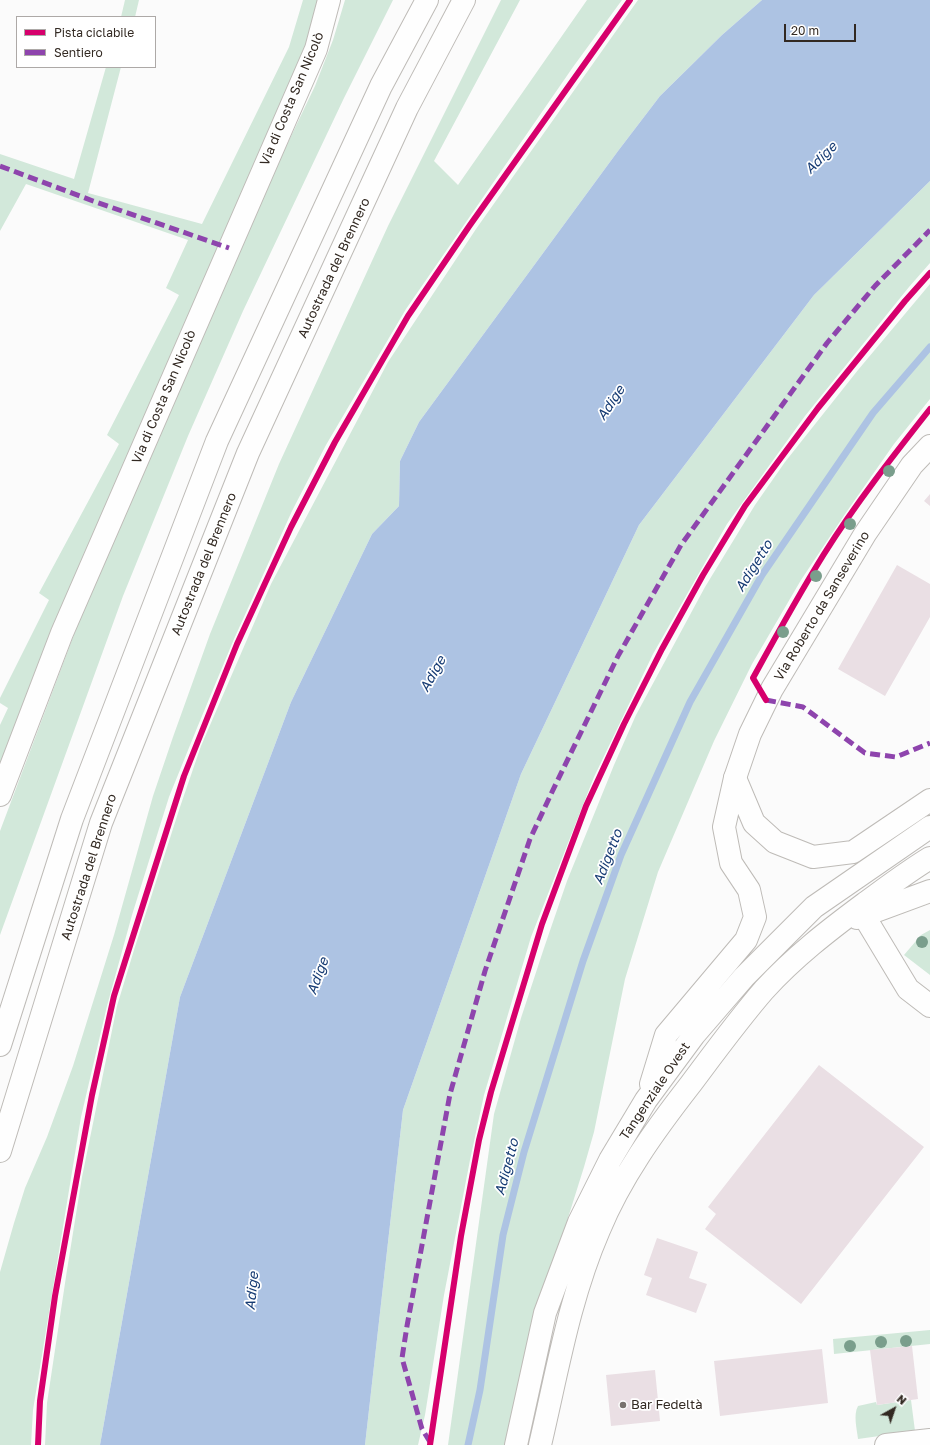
<!DOCTYPE html>
<html>
<head>
<meta charset="utf-8">
<style>
	body { margin:0 }
	#map { position:relative; width:930px; height:1445px; overflow:hidden; background:#fbfbfb; font-family:"Golos Text",sans-serif }
	canvas { display:block }
	.legend { position:absolute; left:16px; top:16px; width:140px; height:52px; box-sizing:border-box; background:#fff; border:1px solid #ada9a7; margin:0; padding:5px 7px; list-style:none; font-size:12px; color:#322922 }
	.legend li { display:flex; align-items:center; gap:8px; height:20px }
	.legend b { width:20px; border:1px solid #ada9a7 }
	.north { position:absolute; left:874px; top:1389px; width:40px; height:40px; -webkit-text-stroke:3px #fff; paint-order:stroke; rotate:40deg; font-size:11px; font-weight:700; line-height:16px; text-align:center; color:#322922 }
	.north::after { content:''; display:block; margin:auto; width:14px; height:18px; background:#322922; clip-path:polygon(50% 0,100% 100%,50% 72%,0 100%) }
	.scale { position:absolute; left:784px; top:24px; width:72px; height:18px; box-sizing:border-box; border:2px solid #322922; border-top:0; padding-left:5px; font-size:12px; line-height:14px; white-space:nowrap; color:#322922; -webkit-text-stroke:3px #fff; paint-order:stroke }
</style>
</head>
<body>
<div id="map">
<canvas width="930" height="1445"></canvas>
<ul class="legend">
<li><b style="height:5px;background:#d6006c"></b>Pista ciclabile</li>
<li><b style="height:5px;background:#8e44ad"></b>Sentiero</li>
</ul>
<div class="north">N</div>
<div class="scale">20 m</div>
</div>
<script>
const ctx = document.querySelector('canvas').getContext('2d');
ctx.lineJoin = 'round';
function fill(path, color) {
  ctx.fillStyle = color;
  ctx.fill(path, 'evenodd');
}
function strokePath(path, color, width, dash) {
  ctx.strokeStyle = color;
  ctx.lineWidth = width;
  ctx.lineCap = dash ? 'butt' : 'round';
  ctx.setLineDash(dash || []);
  ctx.stroke(path);
}
function label(font, color, halo, rows, align = 'center') {
  ctx.font = font + ' "Golos Text",sans-serif';
  ctx.lineWidth = 3.5;
  ctx.setLineDash([]);
  ctx.textBaseline = 'middle';
  ctx.strokeStyle = halo;
  ctx.fillStyle = color;
  for (const [text, x, y, turn = 0] of rows) {
    ctx.save();
    ctx.translate(x, y);
    ctx.rotate((+turn || 0) * Math.PI / 180);
    ctx.textAlign = isNaN(turn) ? turn : align;
    if (halo) ctx.strokeText(text, 0, 0);
    ctx.fillText(text, 0, 0);
    ctx.restore();
  }
}
const green = new Path2D(`
	M125 0H139L135 17H121Z
	M303 0H323L315 27 0 779V725L8 708 0 703V698L49 600 39 593 119 444 107 435 179 295 166 288 188 240 26 184 0 231V154L74 179 106 67H121L88 193 202 224 289 47Z
	M345 0H393L344 98 243 311 188 436 123 596 0 935V831L87 600 262 197 315 86 333 40Z
	M501 0H520L434 161 458 185 587 0H622L573 67 406 309 326 445 292 511 234 639 197 728 169 797 132 915 107 1006 81 1117 33 1410 31 1445H0V1272L14 1223 25 1188 47 1137 73 1066 114 935 153 796 173 737 210 634 279 464 388 226Z
	M638 0H762L722 35 660 96 618 151 419 422 400 461 399 506 372 534 291 702 180 997 100 1445H45L47 1403 67 1270 82 1177 117 1006 134 950 180 807 201 746 271 584 388 362 476 229Z
	M930 181V263L909 287 805 416 727 524 653 654 594 777 531 937 484 1095 470 1160 444 1295 425 1415 418 1445H365L403 1110 521 774 639 525 814 295Z
	M930 284V399L894 444 845 514 801 580 752 664 714 741 658 872 625 979 594 1132 584 1167 523 1361 507 1445H448L494 1114 521 1018 544 948 567 881 614 765 636 715 705 587 755 505 785 462 858 370Z
	M930 930V975L904 955 921 935Z
	M930 1330V1344L834 1354 833 1339Z
	M911 1400 915 1431 858 1439C857 1429 853 1415 858 1406L876 1402 877 1405Z`);
const water = new Path2D(`
	M762 0H930V181L814 295 639 525 521 774 403 1110 365 1445H100L180 997 291 702 372 534 399 506 400 461 419 422 618 151 660 96 722 35Z`);
const stream = new Path2D(`
	M468 1445 480 1390 503 1235 524 1152 583 961 621 855 690 702 762 575 873 413 930 347`);
const building = new Path2D(`
	M930 494V506L924 501Z
	M897 565 930 584V617L885 696 838 669Z
	M819 1065 924 1147 801 1304 705 1229 716 1214 708 1207Z
	M657 1238 698 1252 689 1278 707 1284 696 1313 646 1295 652 1278 644 1275Z
	M912 1346 918 1399 877 1405 870 1350Z
	M822 1349 828 1403 720 1416 714 1361Z
	M655 1370 660 1421 611 1426 606 1375Z`);
const minor = new Path2D(`
	M735 778 750 734 772 689 865 534 912 465 930 446
	M0 795 62 633 316 49 329 0
	M864 916 908 989 930 1006
	M886 1445 930 1440`);
const highway = new Path2D(`
	M735 778 754 823 775 842 813 857 853 852 930 800
	M857 918 930 891
	M0 1045 72 819 217 441 381 86 427 0
	M651 1084 666 1035 746 940 755 917 749 890 731 863 724 827 735 778
	M0 1151 101 823 248 453 407 108 464 0
	M516 1445 545 1313 579 1222 610 1160 646 1100 694 1035 744 977 814 907 930 827
	M540 1445C557 1373 569 1299 599 1230 621 1177 655 1130 690 1085 714 1053 738 1020 764 990 794 957 829 930 864 904 886 888 907 872 930 858`);
const quiet = new Path2D(`
	M0 166 93 201 229 248
	M766 700 803 707 865 753 896 757 930 743
	M430 1442 422 1429 402 1358 407 1326 450 1094 485 971 530 839 552 792 618 656 681 545 827 343 875 286 930 230`);
const cycleway = new Path2D(`
	M766 700 753 678C776 636 799 594 824 554 856 503 893 456 930 409
	M38 1445 40 1401 55 1296 92 1095 114 996 184 776 237 644 291 527 335 442 408 316 470 225 630 0
	M430 1445 461 1236 479 1140 491 1092 542 924 586 806 624 724 662 649 703 575 745 506 818 408 905 301 930 273`);
const trees = [
	[889,471],
	[850,524],
	[816,576],
	[783,632],
	[922,942],
	[906,1341],
	[881,1342],
	[850,1346]
];
const markers = [
	[623,1405,4,"#78726e"]
];
const streetNames = [
	["Via di Costa San Nicolò",292,99,-67],
	["Autostrada del Brennero",334,268,-65],
	["Via di Costa San Nicolò",164,397,-67],
	["Autostrada del Brennero",204,564,-68],
	["Via Roberto da Sanseverino",822,606,-59],
	["Autostrada del Brennero",89,867,-72],
	["Tangenziale Ovest",655,1091,-56]
];
const poiNames = [
	["Bar Fedeltà",631,1405]
];
const waterNames = [
	["Adige",821,158,-45],
	["Adige",611,403,-56],
	["Adigetto",754,566,-58],
	["Adige",433,674,-61],
	["Adigetto",608,857,-69],
	["Adige",318,976,-70],
	["Adigetto",507,1167,-75],
	["Adige",252,1291,-84]
];
fill(green, '#d2e8da');
fill(water, '#adc3e3');
strokePath(stream, '#adc3e3', 7);
fill(building, '#eadfe4');
strokePath(minor, '#bebbb7', 24);
strokePath(highway, '#bebbb7', 24);
strokePath(minor, '#fefefe', 22);
strokePath(highway, '#fefefe', 22);
strokePath(quiet, '#8e44ad', 5, [10, 5]);
strokePath(cycleway, '#d6006c', 6);
ctx.fillStyle = '#7a9e8c';
for (const [x, y] of trees) {
  ctx.beginPath();
  ctx.arc(x, y, 6, 0, 2 * Math.PI);
  ctx.fill();
}
for (const [x, y, r, color] of markers) {
  const dot = new Path2D();
  dot.arc(x, y, r, 0, 2 * Math.PI);
  ctx.fillStyle = color;
  ctx.fill(dot);
  strokePath(dot, '#fff', 1.5);
}
label('13px', '#322922', '#fff', streetNames);
label('13px', '#322922', '#fff', poiNames, 'left');
label('italic 14px', '#173c74', '#fff', waterNames);
</script>
</body>
</html>
